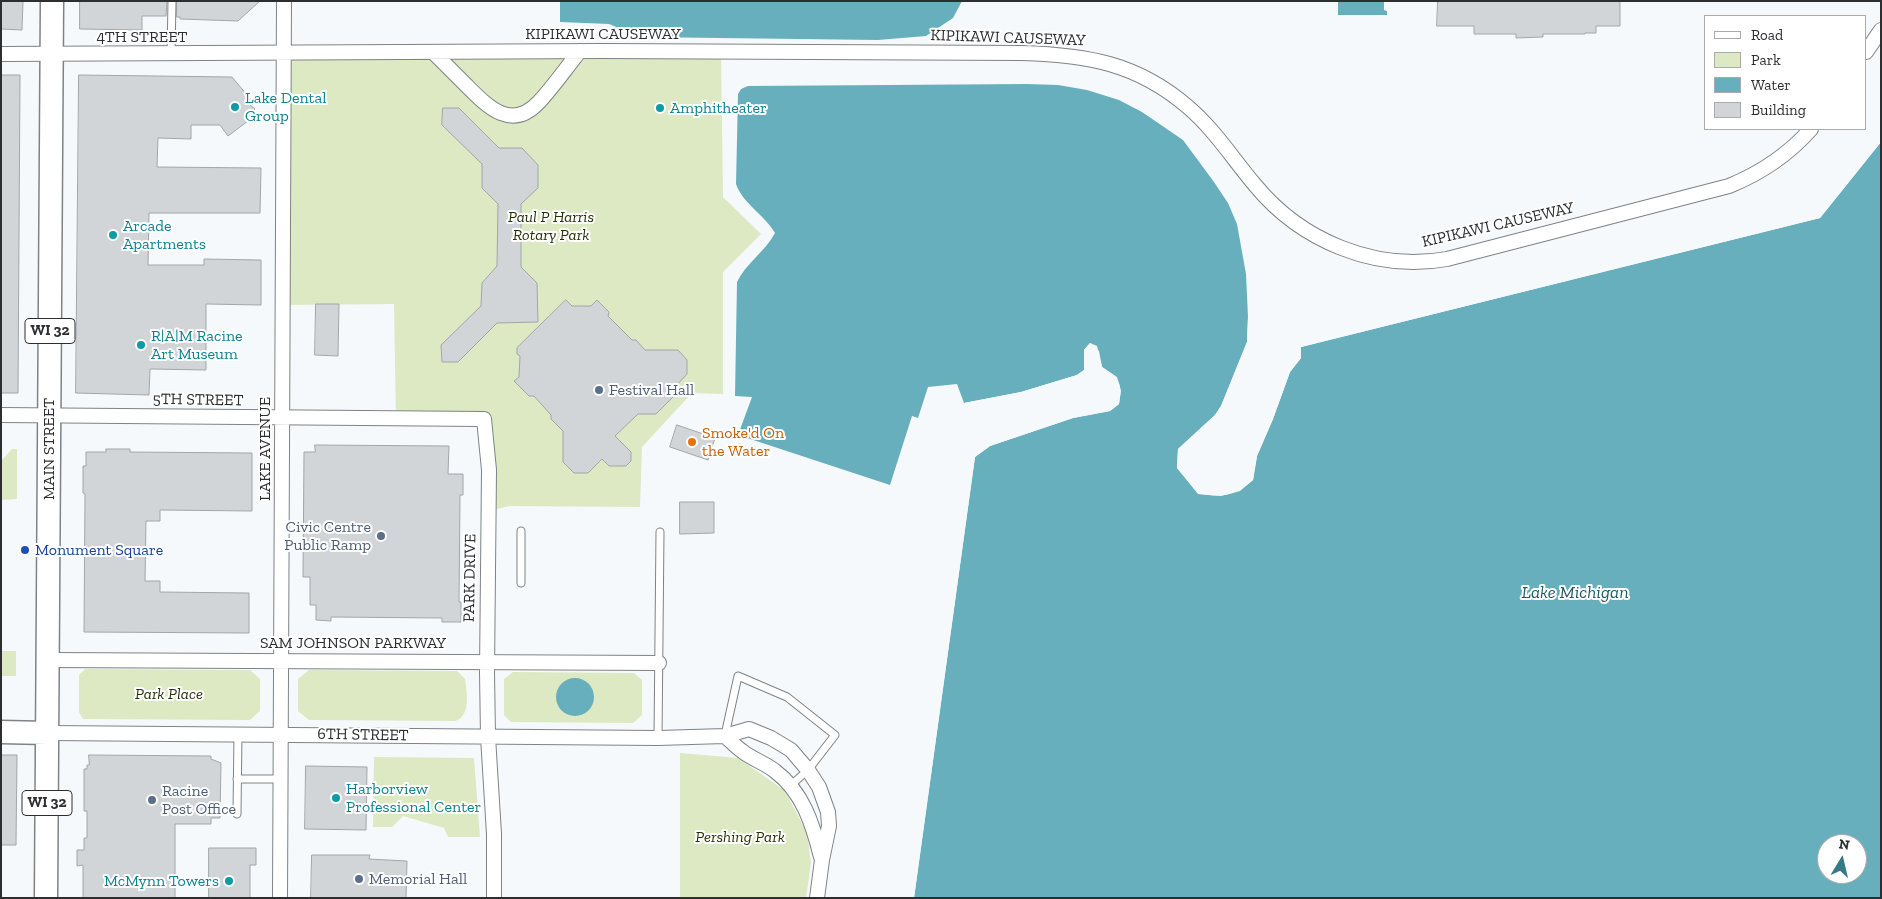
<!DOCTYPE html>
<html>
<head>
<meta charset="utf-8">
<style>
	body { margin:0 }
	#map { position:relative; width:1882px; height:899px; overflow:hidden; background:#f5f9fc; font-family:"Zilla Slab",serif }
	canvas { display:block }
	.frame { position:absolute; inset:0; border:2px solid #2d2e30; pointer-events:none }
	.legend { position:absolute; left:1704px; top:15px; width:162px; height:115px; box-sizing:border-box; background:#fff; border:1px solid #ababac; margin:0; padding:6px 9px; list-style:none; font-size:15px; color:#2d2e30 }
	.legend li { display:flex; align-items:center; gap:10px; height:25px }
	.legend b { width:25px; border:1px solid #ababac }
	.north { position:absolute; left:1817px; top:834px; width:50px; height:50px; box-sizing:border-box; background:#fff; border:1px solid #ababac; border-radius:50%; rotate:9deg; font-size:14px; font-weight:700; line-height:20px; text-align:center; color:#2d2e30 }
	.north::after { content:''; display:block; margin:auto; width:18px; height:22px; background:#357a89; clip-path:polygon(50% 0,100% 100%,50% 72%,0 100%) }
</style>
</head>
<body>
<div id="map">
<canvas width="1882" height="899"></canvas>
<div class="frame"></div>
<ul class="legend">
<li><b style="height:6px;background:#fff"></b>Road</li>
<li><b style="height:14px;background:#dce9c2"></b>Park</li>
<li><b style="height:14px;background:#68afbd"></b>Water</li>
<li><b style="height:14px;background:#d1d5d8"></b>Building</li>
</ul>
<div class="north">N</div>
</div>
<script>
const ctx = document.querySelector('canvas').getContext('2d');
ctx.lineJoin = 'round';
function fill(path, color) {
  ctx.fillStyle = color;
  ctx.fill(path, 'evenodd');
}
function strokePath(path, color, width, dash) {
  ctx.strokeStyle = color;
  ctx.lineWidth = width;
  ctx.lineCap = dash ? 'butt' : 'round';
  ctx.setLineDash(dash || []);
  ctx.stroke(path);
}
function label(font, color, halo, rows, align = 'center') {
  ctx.font = font + ' "Zilla Slab",serif';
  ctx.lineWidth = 4;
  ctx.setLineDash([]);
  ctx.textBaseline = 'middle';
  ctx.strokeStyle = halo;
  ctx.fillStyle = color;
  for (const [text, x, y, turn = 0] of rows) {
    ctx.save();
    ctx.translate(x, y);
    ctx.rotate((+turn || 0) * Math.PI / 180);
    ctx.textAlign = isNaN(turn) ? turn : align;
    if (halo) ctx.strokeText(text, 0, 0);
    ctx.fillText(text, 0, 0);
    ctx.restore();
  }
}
const green = new Path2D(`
	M721 52 723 197 761 234 723 272V394L692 393 642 447 640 507 509 506 489 511 484 419H396L394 304 283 305V53Z
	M12 449H17V499L1 500V461Z
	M1 651H16V676H1Z
	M85 669 250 670 260 679V711L250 720 83 719 79 712V675Z
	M309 670 457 671 465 679C467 692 471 717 455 721L309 720 298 711V679Z
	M513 672 634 673 642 680V715L633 723 511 722 504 715V679Z
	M680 753 738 758 784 790 807 832 811 863 806 898H680Z
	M374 757 474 758 480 837H448L444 828 403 816 392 827H373Z`);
const water = new Path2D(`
	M560 1H962L953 18 926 36 878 40 640 37 609 24 560 22Z
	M1338 1H1384V10L1387 11V15H1338Z
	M1027 84 1058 85 1087 90 1119 100 1142 112 1183 140 1214 182 1228 203 1237 224 1246 274 1248 317 1247 342 1221 406 1215 415 1178 449 1177 468 1198 494C1224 497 1233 497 1253 480L1257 456 1273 419 1290 372 1301 358V347L1820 218 1881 142V898H914L975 457 990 446 1073 418 1110 411 1119 404C1123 383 1119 378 1102 367L1099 351 1090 343 1084 350V370L1077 375 1021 392 964 403 957 384 928 387 918 418 912 416 890 485 738 435 752 397 735 396 737 282C746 263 765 252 775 233 764 214 743 204 736 184L738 94 741 89 748 86ZM1827 844H1857V874H1827Z
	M556 697a19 19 0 1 1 38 0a19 19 0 1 1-38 0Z`);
const pier = new Path2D(`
	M1881 139V142L1820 218 1301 347V358L1290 372 1273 419 1257 456 1253 480 1240 491 1221 496 1199 494 1177 468 1178 449 1215 415 1221 406 1247 342 1248 317 1251 316 1249 342 1223 407 1217 417 1181 450 1180 468 1200 492 1221 494 1239 489 1251 479 1254 456 1271 418 1288 371 1298 357 1300 345 1819 216Z
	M1090 343 1097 346 1102 367 1117 377 1121 391 1119 404 1110 411 1073 418 990 446 975 457 914 898H911L973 456 989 443 1072 416 1109 408 1117 403 1119 391 1115 378 1099 368 1097 352 1095 348 1091 346 1087 351 1086 371 1078 377 1021 394 964 406V403L1021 392 1077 375 1084 370V350Z`);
const building = new Path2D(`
	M1 1H23L22 30 1 29Z
	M80 1H167L166 16H142V30L80 29Z
	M177 1H260L238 21 180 19V17H177Z
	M1438 1H1620V26H1596V33H1585V34H1543V37L1516 38V34H1474V26H1437Z
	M1 75H20L18 393H1Z
	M79 75 232 77 252 101 249 104 255 109 249 115 252 118 228 136 220 125H191V139L158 138 157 167 261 168 260 213H149L148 265H204V259L261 260V305L206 304V370L150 369 149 395 76 393Z
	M443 108H459L499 148H522L538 165V188L521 204V267L537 283 538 322 497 323 458 362H442L441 345 481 306 482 283 497 266 498 204 482 188V164L442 125Z
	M566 300 572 306H591L597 300 609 312 608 316 632 340H636L645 350H678L687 360V374L675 387V395L656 414H638L615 436 631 452V461L626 466H609L602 459 588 473H574L563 462V431L551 419V415L534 396H529L514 381 519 377 520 356 517 354V348Z
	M316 304H339L338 356 315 355Z
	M677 425 715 438 708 460 670 447Z
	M315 445 449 446 448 474H463V495H460L459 602H461V622H442V618L331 617V621L316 620V605H310V577H303L304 452H315Z
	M106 449H130V452L252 453V511L160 510V521H146L145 581H160V592L249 593V633L84 632 85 494 83 493V466H86V452H106Z
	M680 502H714V533L680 534Z
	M1 755H17L16 845H1Z
	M89 755 211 756V759L221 763 220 818H211V824H175V898H83V865L77 866V850H84V838H87V811H84V769H87V765H89Z
	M306 766 367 767 366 830 305 829Z
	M209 848H256V865H250V898H209Z
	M312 855H370L369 859 407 861 406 898H311Z`);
const service = new Path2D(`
	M171 54 172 1
	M521 583V531
	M725 735 738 676 787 697 835 735 808 770 790 786
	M658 738 660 532
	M237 779H280
	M237 814 238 734`);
const minor = new Path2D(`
	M433 52C444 63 455 74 466 85 487 106 511 132 539 102 554 86 566 68 580 51
	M1866 52 1881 30
	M1 54 602 51 1022 53C1087 55 1137 63 1188 107 1214 129 1233 159 1255 185 1301 241 1375 272 1447 259L1729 186C1761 173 1788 155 1811 129
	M1 415 484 419 489 470 487 672 488 737 494 834V898
	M47 660 659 663
	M47 733 658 738 725 736 749 729 771 738 791 750 808 770 819 787 828 812 829 826 822 860 817 898
	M725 736C731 741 736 747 742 751 752 759 765 763 775 771 803 792 813 825 821 857
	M280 898 284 1`);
const primary = new Path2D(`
	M1 732 47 733
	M46 898 52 1`);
const markers = [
	[235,107,5,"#0f9aa8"],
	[660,108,5,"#0f9aa8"],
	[113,235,5,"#0f9aa8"],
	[141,345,5,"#0f9aa8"],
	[599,390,5,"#5c6f8a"],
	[692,442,5,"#e8710a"],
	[381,536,5,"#5c6f8a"],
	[25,550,5,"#1a4fb4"],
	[336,798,5,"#0f9aa8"],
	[152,800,5,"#5c6f8a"],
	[359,879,5,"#5c6f8a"],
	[229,881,5,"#0f9aa8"]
];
const shields = [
	[50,331,50],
	[47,803,50]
];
const shieldNames = [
	["WI 32",50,331],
	["WI 32",47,803]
];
const streetNames = [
	["KIPIKAWI CAUSEWAY",603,34],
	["4TH STREET",142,37],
	["KIPIKAWI CAUSEWAY",1008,38,2],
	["KIPIKAWI CAUSEWAY",1498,225,-13],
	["5TH STREET",198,400,1],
	["MAIN STREET",49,449,-90],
	["LAKE AVENUE",265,449,-90],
	["PARK DRIVE",470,578,-89],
	["SAM JOHNSON PARKWAY",353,643],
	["6TH STREET",363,735,1]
];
const cultureNames = [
	["Lake Dental",245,98],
	["Group",245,116],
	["Amphitheater",670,108],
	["Arcade",123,226],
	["Apartments",123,244],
	["R|A|M Racine",151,336],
	["Art Museum",151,354],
	["Harborview",346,789],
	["Professional Center",346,807],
	["McMynn Towers",219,881,"right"]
];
const parkNames = [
	["Paul P Harris",551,217],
	["Rotary Park",551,235],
	["Park Place",169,694],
	["Pershing Park",740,837]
];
const serviceNames = [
	["Festival Hall",609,390],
	["Civic Centre",371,527,"right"],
	["Public Ramp",371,545,"right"],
	["Racine",162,791],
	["Post Office",162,809],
	["Memorial Hall",369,879]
];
const foodNames = [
	["Smoke'd On",702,433],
	["the Water",702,451]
];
const transitNames = [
	["Monument Square",35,550]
];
const waterNames = [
	["Lake Michigan",1575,593]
];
fill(green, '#dce9c2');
fill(water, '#68afbd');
fill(pier, '#f5f9fc');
fill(building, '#d1d5d8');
strokePath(building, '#a2a6a9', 1);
strokePath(service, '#7f8386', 9);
strokePath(minor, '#7f8386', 16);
strokePath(primary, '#7f8386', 25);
strokePath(service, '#fff', 7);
strokePath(minor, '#fff', 14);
strokePath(primary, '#fff', 22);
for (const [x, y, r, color] of markers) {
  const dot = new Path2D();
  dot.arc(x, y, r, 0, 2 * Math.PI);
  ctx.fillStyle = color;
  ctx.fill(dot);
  strokePath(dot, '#fff', 2);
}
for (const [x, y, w] of shields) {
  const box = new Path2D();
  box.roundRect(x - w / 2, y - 12.5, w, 25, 4);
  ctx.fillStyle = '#fff';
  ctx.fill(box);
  strokePath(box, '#2d2e30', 1);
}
label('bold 15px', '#2d2e30', null, shieldNames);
label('16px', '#2d2e30', '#fff', streetNames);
label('16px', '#0d838f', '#fff', cultureNames, 'left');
label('italic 16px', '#263108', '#fff', parkNames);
label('16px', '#4e5e75', '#fff', serviceNames, 'left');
label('16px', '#c56008', '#fff', foodNames, 'left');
label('16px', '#164399', '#fff', transitNames, 'left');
label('italic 18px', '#1f5b65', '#fff', waterNames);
</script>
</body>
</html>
